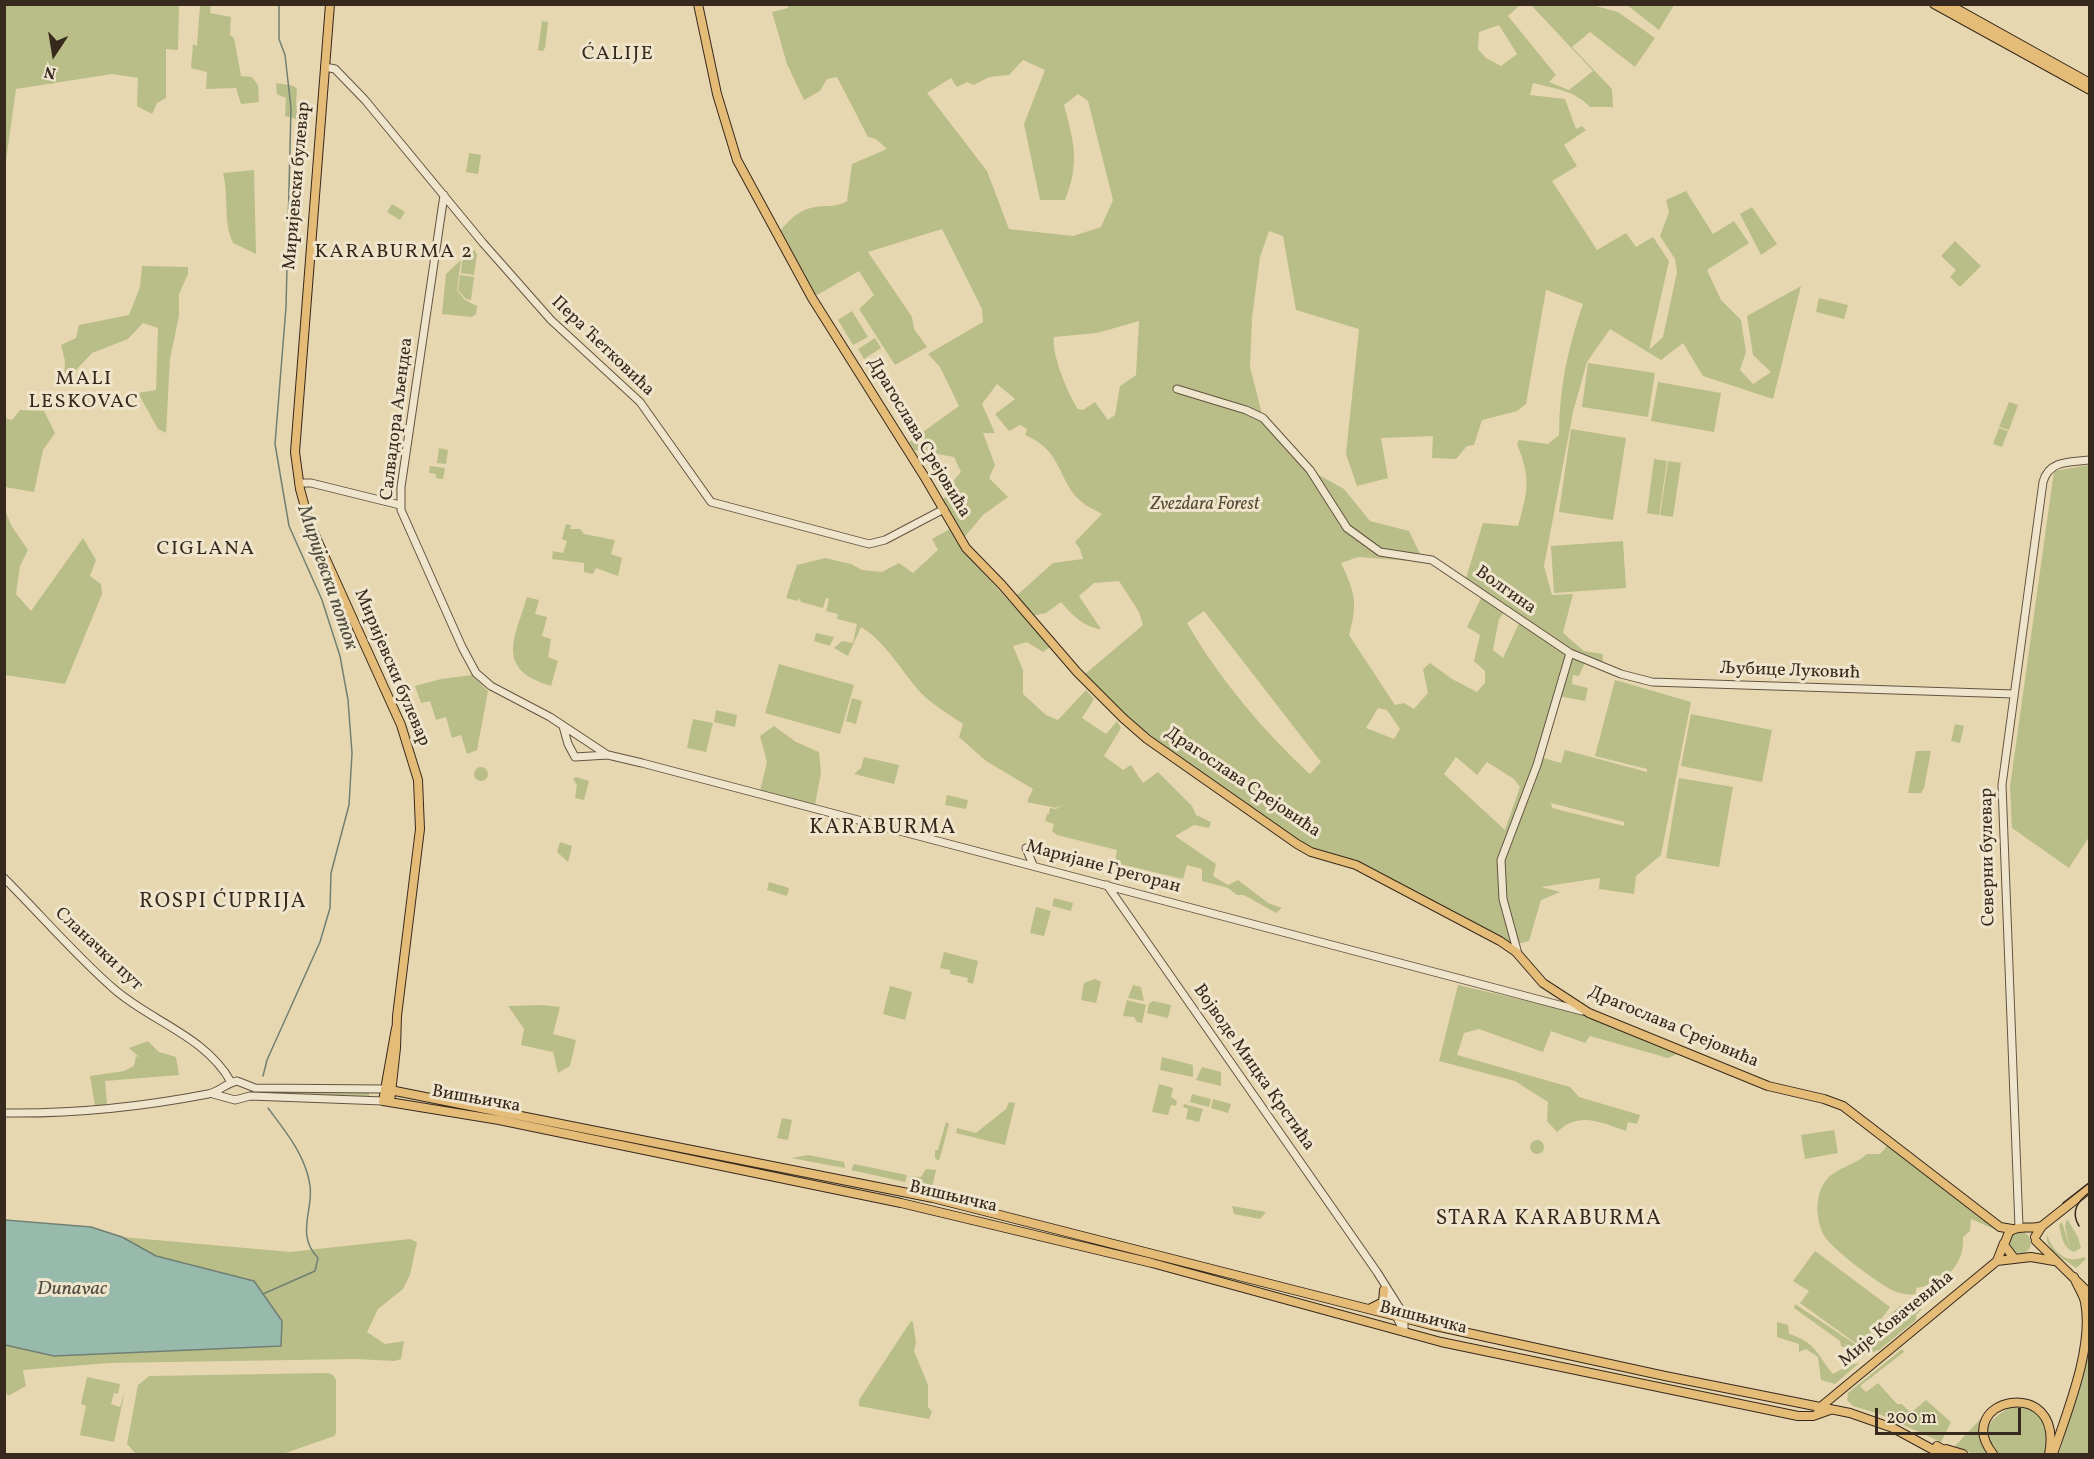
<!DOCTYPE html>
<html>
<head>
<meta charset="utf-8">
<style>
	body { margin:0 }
	#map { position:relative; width:2094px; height:1459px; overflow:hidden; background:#e7d7b0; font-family:Vollkorn,serif }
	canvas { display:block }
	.frame { position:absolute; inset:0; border:6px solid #37291d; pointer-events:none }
	.north { position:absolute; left:24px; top:24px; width:60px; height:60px; -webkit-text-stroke:4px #efe5cc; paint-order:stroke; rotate:192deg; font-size:16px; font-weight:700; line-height:24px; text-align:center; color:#37291d }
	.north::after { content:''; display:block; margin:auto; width:21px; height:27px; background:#37291d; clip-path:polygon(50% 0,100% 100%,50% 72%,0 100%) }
	.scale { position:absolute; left:1875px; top:1408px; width:146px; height:27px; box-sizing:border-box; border:3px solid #37291d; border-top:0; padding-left:8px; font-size:18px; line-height:21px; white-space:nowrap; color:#37291d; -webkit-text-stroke:4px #efe5cc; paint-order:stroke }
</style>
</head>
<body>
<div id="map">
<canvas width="2094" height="1459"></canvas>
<div class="frame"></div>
<div class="north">N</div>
<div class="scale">200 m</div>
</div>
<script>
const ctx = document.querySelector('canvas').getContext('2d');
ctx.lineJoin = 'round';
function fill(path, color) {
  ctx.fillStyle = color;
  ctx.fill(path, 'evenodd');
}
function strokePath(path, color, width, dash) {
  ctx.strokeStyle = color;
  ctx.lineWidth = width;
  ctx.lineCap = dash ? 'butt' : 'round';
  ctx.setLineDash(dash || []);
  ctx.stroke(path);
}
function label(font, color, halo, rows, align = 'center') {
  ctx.font = font + ' Vollkorn,serif';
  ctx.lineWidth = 6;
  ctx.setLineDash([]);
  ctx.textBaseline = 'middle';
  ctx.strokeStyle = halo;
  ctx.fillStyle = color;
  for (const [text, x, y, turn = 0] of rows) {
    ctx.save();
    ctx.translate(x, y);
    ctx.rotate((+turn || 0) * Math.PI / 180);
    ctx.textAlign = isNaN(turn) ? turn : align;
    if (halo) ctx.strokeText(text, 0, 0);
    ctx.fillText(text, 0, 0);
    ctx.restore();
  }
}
const green = new Path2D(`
	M5 4 179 5 178 50 166 49V98L157 103 152 114 137 106 138 78 112 74 16 89 5 168Z
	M787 4 1520 5 1508 16 1556 75 1549 82 1569 90 1593 71 1531 5H1592L1618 12 1655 38 1635 67 1590 32 1572 47 1612 89 1613 107H1590C1574 90 1555 89 1533 83L1530 95 1565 99 1576 129 1582 126 1586 130 1564 145 1577 166 1552 181 1597 250 1626 233 1636 247 1653 237 1669 261 1649 350 1663 337 1677 272 1675 259 1660 236 1669 212 1666 200 1686 191 1713 234 1734 221 1749 243 1707 270 1721 300 1741 320 1746 352 1740 370 1753 384 1771 372 1753 355 1747 316 1801 286 1773 399 1703 376 1683 343 1661 360 1610 329 1587 362 1573 412 1544 566 1552 595 1573 594 1563 633 1584 651 1603 654 1602 667 1586 660 1579 676 1573 675 1572 684 1588 688 1585 701 1558 696 1540 757 1561 763 1565 750 1647 772V769L1595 756 1615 680 1691 702 1661 855 1636 876 1634 894 1599 889 1600 878 1541 887 1560 892 1541 900 1529 941 1510 946 1420 896 1301 843 1145 735 1084 675 1143 625 1139 612 1119 581 1094 583 1079 596 1101 629C1085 628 1071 614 1061 602L1046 613 1031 616 1016 596 1053 563 1083 559 1080 549 1075 542 1102 514C1096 510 1087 507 1082 502 1057 482 1064 451 1025 435L1027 429 1020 425 1009 431 995 414 1015 399 997 384 982 404 995 433H983L995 465 989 478 1008 497 983 515 963 539 942 500 955 490 954 480 961 472 954 457 914 450 909 442 959 406 940 367 928 354 983 322 982 309 942 229 868 252 912 317 914 329 927 347 895 365 859 309 874 295 859 271 812 298 777 235C787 222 797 210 815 207 826 205 836 208 847 201L852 164 887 149 876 139 868 137 837 77 827 79 820 91 804 100 787 64 772 12 788 8ZM1499 25 1517 54 1501 66 1486 58 1478 49 1479 32ZM1023 60 1045 70 1024 124 1040 200H1065C1080 163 1074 142 1064 105L1078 94 1088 101 1113 200 1101 227 1073 236 1009 229 987 171 927 93 951 78 957 87 967 82 974 85 989 77 1009 75ZM1269 231 1283 236 1296 310 1359 329 1346 454 1357 486 1388 478 1381 438 1433 436 1432 458 1456 459 1467 446 1474 445 1482 420 1517 411 1526 404 1546 290 1544 289 1583 304C1568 347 1559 389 1559 435L1548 444 1519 440 1517 444C1531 478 1528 491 1518 526L1483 523 1466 578 1484 592 1467 627 1480 635 1474 661 1485 671V683L1477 692 1452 679 1430 663 1423 669 1428 693 1414 709 1404 703 1395 705 1349 635C1358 604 1355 592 1341 563L1358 557 1424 562 1409 531 1370 521 1344 489 1310 470 1263 418 1250 367 1252 318 1260 257ZM1139 321 1136 375 1120 386 1115 415 1108 420 1095 402 1083 410 1078 409C1068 395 1051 353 1054 337L1097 333ZM1506 610 1520 621 1503 658 1493 650 1499 619ZM1204 611 1321 762 1310 774C1264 732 1218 677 1187 623ZM1378 708 1387 710 1400 729 1394 739 1366 728ZM1456 757 1477 775 1487 762 1514 779 1520 787 1505 830 1444 774ZM1551 803 1624 822V826L1552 808Z
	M200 5H211L210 13 231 17 230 35 234 38 241 76 252 77 258 85 259 102 241 104 236 88 206 89 207 72 191 68 193 44 197 46Z
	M1627 5H1674L1659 30Z
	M542 21 548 22 545 48 543 51 538 50Z
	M276 83 294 86 297 89 296 103 300 120 285 116 286 98 277 94Z
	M469 153 481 155 478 174 466 172Z
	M254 170 256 254 233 243C223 221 229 197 223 173Z
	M392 204 405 212 400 220 387 212Z
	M1752 207 1777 244 1761 255 1740 214Z
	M1955 241 1981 266 1960 287 1950 277 1956 270 1941 256Z
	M474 250 477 254 474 275 461 273 462 261Z
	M461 260 457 290 465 300 477 306 476 314 472 317 442 314 446 274Z
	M142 266 188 267V274L179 294V316L170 359 166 433 158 429 138 393 156 390 158 328 143 323 128 339 92 353 64 383 65 361 61 345 76 338 79 325 129 315 140 287Z
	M460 275 474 277 471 300 466 299 458 290Z
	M1819 298 1848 305 1844 319 1816 312Z
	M852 311 868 337 853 345 838 320Z
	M875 338 881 348 864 359 858 349Z
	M1588 363 1655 373 1648 417 1582 407Z
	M1658 382 1721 393 1714 432 1651 421Z
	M2009 402 2018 405 2009 430 1999 427Z
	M20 410 44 411 55 433 43 450 34 492 5 487V418L12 420Z
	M1999 428 2008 431 2002 447 1993 444Z
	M1571 429 1626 438 1613 520 1559 512Z
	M439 448 448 450 446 464 437 463Z
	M1654 459 1667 461 1659 515 1647 513Z
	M1668 461 1681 463 1673 517 1660 515Z
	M2089 465V837L2069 868 2012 828 2010 787 2054 471Z
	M430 466 445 468 443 479 436 478V474L429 473Z
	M4 507 11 525 28 550 20 566 16 594 31 611 83 538 96 560 90 576 101 584 102 594 65 684 5 675Z
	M566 524 571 525 570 529H580L584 534 615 540 611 554 622 558 618 576 596 568 593 574 584 572V563L552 559 553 551 563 553 567 541 562 539Z
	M950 529 962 549 1050 647 1043 652 1027 642 1013 646 1023 670V694L1046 715 1058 720 1086 690 1094 699 1082 718 1106 734 1117 721 1121 728 1104 756 1123 770 1131 765 1143 783 1158 772 1192 806 1196 815 1211 822 1209 828 1194 825 1175 836 1216 864 1213 876 1228 885 1238 880 1268 903 1282 908 1276 913 1244 895H1237L1228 888 1202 881V869L1187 865 1183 879 1115 863 1117 850 1057 835 1052 831 1054 824 1045 821 1047 814H1049L1050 808 1056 809 1064 804 1056 808 1027 802 1033 789 986 761 959 737 963 724C950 715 933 705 921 693 902 672 886 642 861 627L848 656 834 648 842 641 853 643 857 624 837 619 838 614 826 611 829 599 826 598 823 608 801 602 799 598 798 601 786 598 797 565 825 558 851 564 862 570 882 572 899 563 913 573 938 550 932 539Z
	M1623 541 1626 588 1554 593 1551 546Z
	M527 597 539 600 535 614 547 617 542 636 551 639 548 657 558 661 551 686C494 669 515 638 527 597Z
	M816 633 834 637 830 646 814 641Z
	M779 664 854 685 840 734 765 713Z
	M472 675 488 691 477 750 467 754 461 735 452 738 446 717 436 720 430 701 421 703 415 686 441 679Z
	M852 698 862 701 856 724 846 721Z
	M716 710 737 715 735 727 714 722Z
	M1691 714 1772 730 1762 782 1681 766Z
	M693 719 713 723 706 752 687 748Z
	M1955 724 1964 726 1960 743 1951 741Z
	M774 726 796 742 819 752 821 773 815 805 760 791 767 762 760 736Z
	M1916 751H1931L1924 788 1921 793H1908Z
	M864 757 899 765 894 784 854 774 861 768Z
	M474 774a7 7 0 1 1 14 0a7 7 0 1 1-14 0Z
	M576 777 589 781 584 800 575 798 577 785 573 779Z
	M1679 778 1733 787 1719 867 1666 858Z
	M947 795 968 800 966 809 945 805Z
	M560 842 572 846 568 862 557 852Z
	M769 882 789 888 787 896 767 890Z
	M1054 898 1073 903 1071 911 1052 906Z
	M1036 907 1051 911 1044 936 1030 933Z
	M944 952 978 961 973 984 967 982 968 978 950 974V970L940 968Z
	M1095 979 1101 982 1096 1003 1081 1000 1084 983Z
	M1133 985 1141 987 1144 1001 1128 998Z
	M1458 985 1578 1013 1677 1054 1668 1058 1590 1036 1585 1043 1551 1031 1543 1052 1479 1029 1464 1033 1457 1055 1570 1087 1579 1097 1640 1115 1637 1124 1628 1122 1626 1131C1600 1122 1579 1111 1557 1132L1547 1121 1548 1102 1515 1081 1439 1061Z
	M890 986 912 992 905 1020 883 1014Z
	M1127 1000 1146 1005 1142 1023 1137 1022 1134 1017 1123 1016Z
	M1153 1001 1171 1005 1168 1018 1147 1013 1149 1004Z
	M542 1005 560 1007 553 1034 576 1040 570 1066 558 1073 553 1052 521 1045 524 1029 508 1006Z
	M148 1041 159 1052 176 1057 179 1075 105 1081 107 1105 95 1106 90 1076 124 1071 134 1066 136 1056 140 1058 129 1048Z
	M1162 1057 1193 1065V1077L1160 1070Z
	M1202 1067 1221 1072V1086L1196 1080Z
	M1159 1084 1173 1088 1171 1097 1177 1101 1176 1106 1171 1105 1168 1115 1152 1112Z
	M250 1091 369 1092V1096L250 1093Z
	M1192 1094 1211 1099 1209 1107 1190 1102Z
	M1213 1099 1231 1104 1228 1113 1211 1108Z
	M1009 1102 1015 1103 1005 1145 956 1133 957 1128 976 1133 1006 1109Z
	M1184 1104 1203 1109 1199 1122 1186 1119 1188 1109 1183 1107Z
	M782 1118 792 1120 788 1140 777 1138Z
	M946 1122 949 1124 939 1161 935 1158V1150H938Z
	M1834 1130 1838 1153 1805 1159 1801 1135Z
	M1530 1147a7 7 0 1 1 14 0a7 7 0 1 1-14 0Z
	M1887 1146 1994 1226V1229L1971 1219 1970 1231 1963 1237C1964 1252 1959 1263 1949 1274L1945 1272 1926 1286 1916 1288V1294C1909 1295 1901 1294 1894 1291 1880 1285 1829 1247 1823 1234 1816 1219 1815 1199 1823 1185 1833 1167 1853 1167 1867 1154H1880Z
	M808 1155 844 1162 845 1168 791 1158Z
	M854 1164 907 1175 905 1182 851 1170Z
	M926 1169 936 1170 932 1187 909 1182 910 1176 921 1177Z
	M1232 1206 1266 1212 1260 1219 1234 1214Z
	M2067 1219 2078 1237 2081 1248 2074 1252C2062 1247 2062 1236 2059 1225L2062 1222 2070 1248 2065 1226Z
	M2009 1243a11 11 0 1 1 22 0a11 11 0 1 1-22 0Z
	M2047 1235C2053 1251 2066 1265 2084 1257L2086 1259 2076 1268C2066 1260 2044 1250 2047 1235Z
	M122 1237 290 1252 410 1239 417 1242 410 1275 403 1289 378 1309 367 1332 385 1344 404 1341 401 1359 395 1361 355 1359 109 1363 23 1370 26 1386 8 1396 5 1391V1345L54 1356 281 1346 282 1321 254 1281 156 1256Z
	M1815 1251 1890 1307 1861 1347 1800 1303 1809 1291 1793 1281Z
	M1795 1304 1861 1348C1869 1340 1895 1306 1903 1305 1910 1304 1916 1307 1922 1309L1916 1315V1320L1879 1350 1861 1356 1841 1346 1840 1341 1794 1308Z
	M911 1321 913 1322 916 1343 914 1351 928 1385V1407L932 1412 929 1419 859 1406V1400Z
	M1777 1322 1788 1325 1789 1334C1816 1342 1817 1355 1833 1374L1849 1365 1859 1363 1835 1384 1821 1380 1818 1357 1806 1349 1799 1352V1344L1777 1337Z
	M2089 1336V1454H2059L2083 1373Z
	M1902 1349 1904 1352 1860 1386 1866 1392 1878 1383 1897 1404H1902L1909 1411H1913L1926 1400 1951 1422 1941 1442 1879 1414 1853 1406 1847 1400 1848 1393Z
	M328 1373 333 1375 336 1380V1433L334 1436 283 1454H136L127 1444 138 1385 149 1376Z
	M87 1377 120 1384 118 1394 114 1393 111 1404 120 1407 125 1391 114 1442 80 1435 86 1406 81 1404Z
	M2016 1406C2046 1411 2048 1428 2045 1454H1999C1974 1435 1992 1413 2016 1406Z
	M1987 1412 1982 1438 1989 1454H1974L1954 1447Z`);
const water = new Path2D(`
	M5 1220 91 1227 122 1237 156 1256 254 1281 282 1321 281 1346 54 1356 5 1345Z`);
const stream = new Path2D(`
	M263 1076 267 1060 320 942 330 908 331 873 349 805 352 753 348 700 340 656 322 600 289 526 275 444 286 307 291 108 285 55 279 39V4
	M263 1294 315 1271 318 1258C294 1233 316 1208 309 1180 303 1152 285 1131 268 1108`);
const minor = new Path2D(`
	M325 67 335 69 365 100 483 243 551 320 640 402 711 502 869 544 885 540 944 509
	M444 195 401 487V510L462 647 476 673 491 686 550 717 606 754
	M1177 389 1246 410 1263 418 1310 470 1347 528 1380 552 1432 560 1570 653 1621 674 1652 682 2014 694
	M299 483H311L400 505
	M563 726 568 744 575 757 608 755 642 763 1582 1011
	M1026 848 1033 865
	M4 878C41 915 75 955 114 989 152 1022 205 1036 231 1082
	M1107 885 1377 1272 1404 1315V1332
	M1518 954 1503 899 1501 860 1537 765 1570 653
	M213 1094 235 1100 250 1096 383 1101
	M4 1113C72 1114 141 1107 208 1094 219 1092 226 1083 237 1081L255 1088 385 1089
	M2019 1227 2002 785 2043 482C2049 460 2070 462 2090 460
	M1384 1291 1404 1332`);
const major = new Path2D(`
	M330 4 295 452 300 489 309 522 401 725 418 780 420 829 397 1016 396 1048 390 1102
	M698 4 717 94 737 160 812 298 924 476 966 548 1002 585 1077 672 1123 718 1147 739 1297 844 1311 852 1356 865 1500 941 1516 952 1543 983 1589 1013 1768 1086 1824 1099 1843 1106 2000 1227 2012 1229
	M1934 4 2090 90
	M1948 4 2090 83
	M396 1028 383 1101 499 1120 901 1203 1152 1263 1441 1342 1798 1416H1813L1830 1410
	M385 1089 933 1198 1431 1325 1665 1376 1850 1413 1893 1428 1941 1454
	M2035 1237 2042 1226 2090 1188
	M2036 1241 2090 1294
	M2014 1258 2004 1245 2009 1232C2019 1224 2030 1230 2042 1226
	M1997 1261 2031 1257 2054 1261
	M1371 1308 1383 1302 1384 1290
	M1818 1409 1997 1261 2004 1243
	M1937 1446 1951 1454
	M1946 1449 1963 1454
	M1993 1454C1950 1399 2065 1373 2049 1454
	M2053 1454C2067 1412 2094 1347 2085 1302 2083 1293 2077 1286 2074 1277`);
const tram = new Path2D(`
	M2063 1203 2090 1182
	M2079 1226C2070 1211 2078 1201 2090 1192`);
const streetNames = [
	["Миријевски булевар",298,186,-85],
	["Пера Ћетковића",602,347,44],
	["Салвадора Аљендеа",398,419,-83],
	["Драгослава Срејовића",918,438,59],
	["Волгина",1505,591,35],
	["Миријевски булевар",391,668,67],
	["Љубице Луковић",1790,672,2],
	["Драгослава Срејовића",1242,783,34],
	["Северни булевар",1989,857,-91],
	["Маријане Грегоран",1103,868,15],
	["Сланачки пут",98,950,43],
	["Драгослава Срејовића",1673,1028,23],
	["Војводе Мицка Крстића",1253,1068,55],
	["Вишњичка",476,1100,10],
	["Вишњичка",953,1198,13],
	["Вишњичка",1423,1319,14],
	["Мије Ковачевића",1897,1320,-39]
];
const parkNames = [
	["Zvezdara Forest",1205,506]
];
const neighbourhoodNames = [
	["ĆALIJE",618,55],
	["KARABURMA 2",394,253],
	["MALI",84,380],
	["LESKOVAC",84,403],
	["CIGLANA",206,550]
];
const waterNames = [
	["Миријевски поток",326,578,71],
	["Dunavac",72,1290]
];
const quarterNames = [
	["KARABURMA",883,829],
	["ROSPI ĆUPRIJA",223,903],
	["STARA KARABURMA",1549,1220]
];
fill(green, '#b9bd88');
fill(water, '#97baac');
strokePath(water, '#718073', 1.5);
strokePath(stream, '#718073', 1.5);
strokePath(minor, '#635442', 9);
strokePath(major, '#37291d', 10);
strokePath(minor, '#efe5cc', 7);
strokePath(major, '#e4bc78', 8);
strokePath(tram, '#37291d', 1.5);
label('18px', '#37291d', '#efe5cc', streetNames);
label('italic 18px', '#584e38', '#efe5cc', parkNames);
ctx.letterSpacing = '1.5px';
label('20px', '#37291d', '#efe5cc', neighbourhoodNames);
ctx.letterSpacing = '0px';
label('italic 20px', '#4f4d41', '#efe5cc', waterNames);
ctx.letterSpacing = '1.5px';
label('21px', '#37291d', '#efe5cc', quarterNames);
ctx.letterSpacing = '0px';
</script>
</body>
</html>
